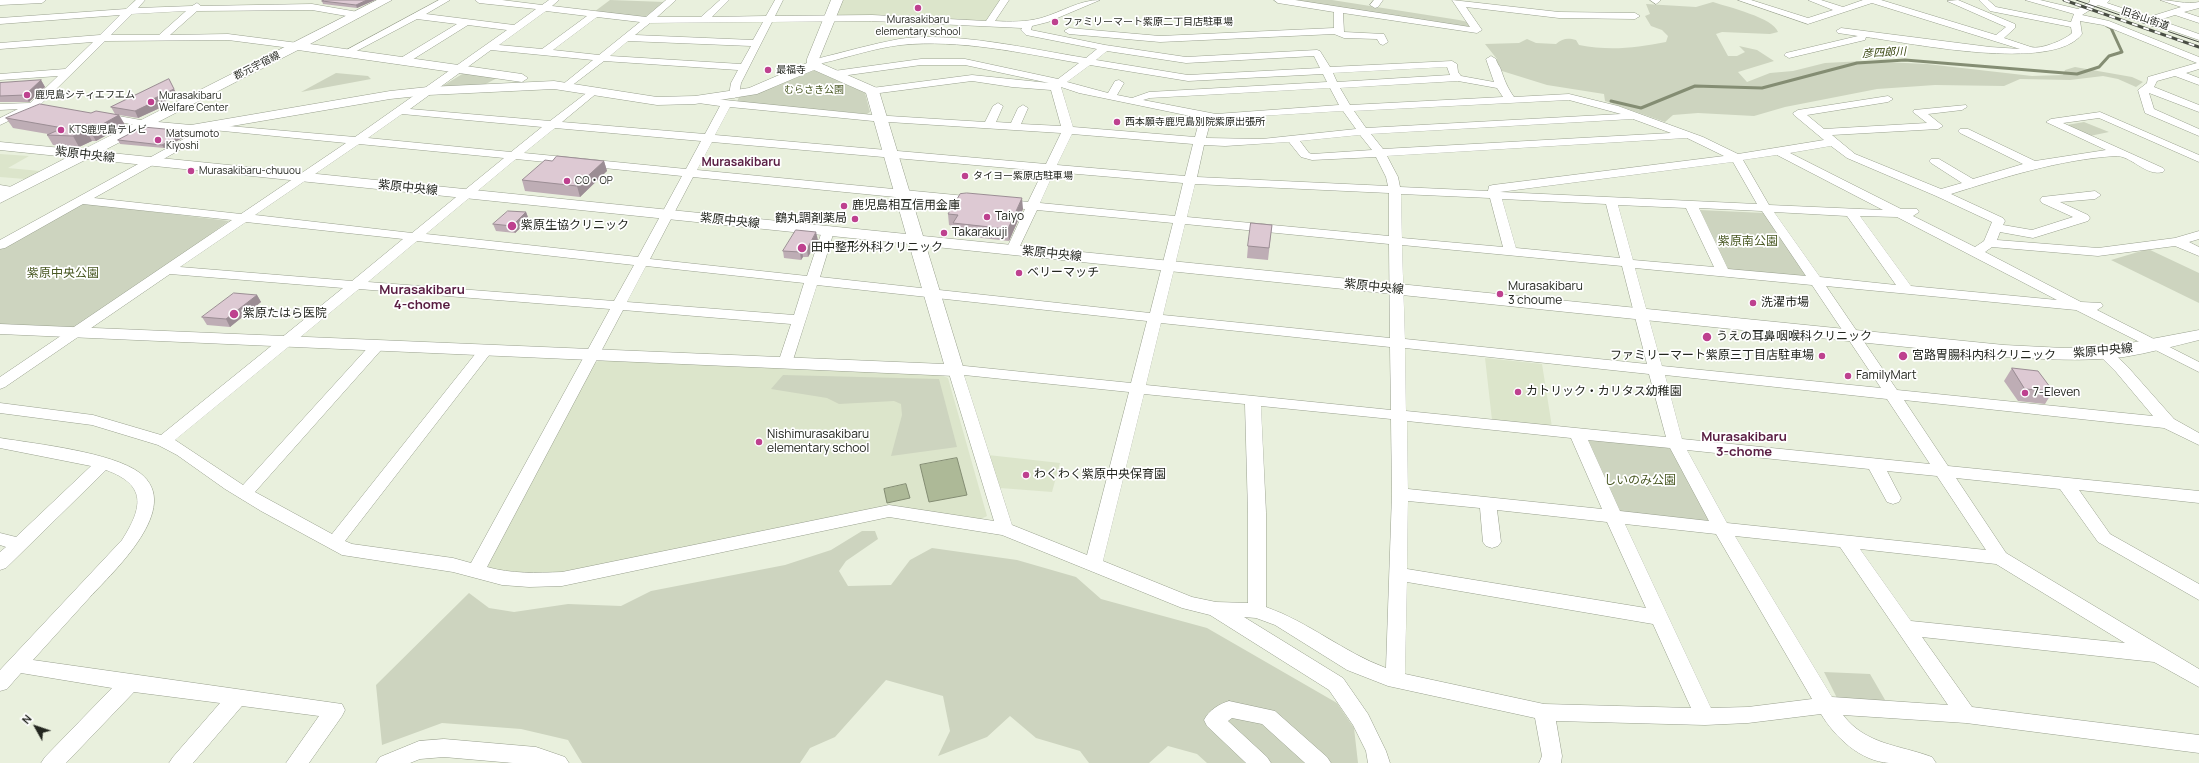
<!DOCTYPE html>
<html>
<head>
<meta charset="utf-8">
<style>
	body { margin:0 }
	#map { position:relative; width:2199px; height:763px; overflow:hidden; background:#e9f0dd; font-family:Manrope,sans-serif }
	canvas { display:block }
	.north { position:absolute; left:16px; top:707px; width:40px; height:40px; -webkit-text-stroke:3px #fff; paint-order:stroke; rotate:310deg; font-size:11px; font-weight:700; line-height:16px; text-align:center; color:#23261f }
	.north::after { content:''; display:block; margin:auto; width:14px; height:18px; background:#23261f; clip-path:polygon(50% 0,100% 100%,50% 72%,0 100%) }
</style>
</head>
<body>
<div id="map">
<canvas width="2199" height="763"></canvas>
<div class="north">N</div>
</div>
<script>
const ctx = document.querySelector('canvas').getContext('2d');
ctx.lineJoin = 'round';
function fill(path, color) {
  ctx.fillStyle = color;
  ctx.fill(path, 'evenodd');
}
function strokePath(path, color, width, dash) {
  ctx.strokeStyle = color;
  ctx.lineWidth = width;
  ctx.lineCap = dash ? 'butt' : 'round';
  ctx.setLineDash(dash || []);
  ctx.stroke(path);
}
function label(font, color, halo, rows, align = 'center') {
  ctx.font = font + ' Manrope,"Noto Sans JP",sans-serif';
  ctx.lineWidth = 3.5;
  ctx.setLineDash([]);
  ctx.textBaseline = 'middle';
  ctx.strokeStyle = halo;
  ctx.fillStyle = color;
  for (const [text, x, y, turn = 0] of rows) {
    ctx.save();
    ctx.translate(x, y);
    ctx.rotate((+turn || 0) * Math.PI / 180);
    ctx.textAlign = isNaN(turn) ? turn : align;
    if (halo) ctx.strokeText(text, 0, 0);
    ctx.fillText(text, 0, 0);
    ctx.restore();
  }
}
const built = new Path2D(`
	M842 0H1002L988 20 982 21 836 17Z
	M0 154 29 156 8 168 40 171 25 179 0 177Z
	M1485 358 1542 364 1552 427 1492 420Z
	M600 360 941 375 948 378 987 516 981 519 892 506 559 574 536 576 489 568 486 562 594 364Z
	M988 455 1060 463 1052 492 1000 488Z`);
const green = new Path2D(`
	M610 0 665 2 645 17 594 12Z
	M1282 0H1332L1459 20 1468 22 1471 27 1468 29Z
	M1713 2C1728 7 1774 18 1778 32L1770 34 1722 32 1716 34 1728 56H1737L1745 52 1739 46 1757 50 1774 61 1738 72 1747 82 1770 73 1793 71 1825 63 1863 61 1927 64 2032 76 2063 75 2065 70 2075 67 2132 77 2143 82 2136 87 2118 79 2103 76 2070 80 2020 79 2004 86 1935 85 1877 89 1785 107 1754 116 1698 113 1673 115 1665 122 1605 101 1604 94 1547 85 1502 71 1496 68 1497 59 1485 44 1519 43 1527 39 1536 43 1556 44C1563 38 1568 38 1576 40L1579 45C1609 51 1636 48 1666 42L1668 36 1662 30 1651 26 1645 16 1650 14 1646 4 1696 7Z
	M810 70H813L861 91 865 93 870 112 867 114 737 102 739 97 777 86Z
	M336 73 368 76 371 79 301 92Z
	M464 73 497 78 484 85 441 87Z
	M2084 122 2109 132 2085 137 2061 126Z
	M81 203 229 221 83 325 74 328 0 324V249Z
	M1700 210 1764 213 1807 274 1803 277 1733 271 1727 269Z
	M2148 249 2199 273V303L2111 260Z
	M783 375 939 379 957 447 891 456 902 415 901 404 894 401 839 404 827 398 771 389Z
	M1588 439 1665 446 1671 450 1709 521 1613 516 1585 442Z
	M862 531H875L878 539 846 561 839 571 848 586 891 585 910 560 932 548 1017 560 1076 577 1101 599 1207 628 1337 703 1354 728 1358 763H1207L1197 754 1168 746 1149 763H1089L1080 751 1036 738 1010 716 987 737 938 756 950 731 943 696 886 680 835 737 810 748 800 763H582L568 740 521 729 442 723 382 745 376 685 469 593 489 608 514 612 568 604 621 606 651 591 785 565 831 550Z
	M1824 672 1870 674 1888 705 1840 704Z`);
const water = new Path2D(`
	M957 458 967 495 929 502 920 465Z
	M906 484 910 498 887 503 884 489Z`);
const stream = new Path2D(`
	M1611 101 1641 108 1695 86 1762 88 1857 63 1905 60 2077 74 2099 67 2109 56 2122 52 2111 28 2107 26`);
const minor = new Path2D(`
	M0 0H46L42 3 0 5Z
	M136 0H145L138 8 192 6 197 3 201 6 312 4 358 12 363 15 358 18 312 10 197 11 170 35 228 34 298 43 303 46 298 49 228 40 105 41 38 107 0 125V118L18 109 0 110V104L30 103 58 76 0 80V74L65 69 93 42 0 49V43L100 35 120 15 0 24V18L126 9ZM186 11 159 35H111L132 14Z
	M439 0H450L426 14 514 25 536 9 479 3 475 0H502L542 5 549 0H559L552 6 646 17 666 0H676L657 17H701L720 0H729L712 17 766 16 775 0H783L775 16 872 15 986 21 1000 0H1009L995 21C1011 22 1026 22 1041 18 1062 12 1079 0 1100 0L1048 22 1032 26 1031 30 1105 45 1186 57 1317 50 1320 51 1330 67 1452 61 1457 64 1458 72 1461 76 1494 82 1486 59 1491 56 1496 59C1497 64 1500 66 1501 70 1505 81 1507 87 1514 97L1569 94 1618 106 1703 137 1738 154 1824 140 1794 115 1793 113 1798 110 1888 96 1893 99 1888 102 1807 115 1824 129 1927 123 1913 112 1914 110 1966 105 1967 107 1962 110 1928 114 1943 126 1938 129 1832 135 1855 154 1941 189 1962 183 1931 163 1929 161 1931 159H1939L1973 179 2023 164 1960 133 1958 131 1960 129H1968L2035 161 2106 150 2046 122 2051 119 2100 112 2199 155V162L2099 118 2063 123 2163 168 2165 170 2163 172C2146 177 2131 155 2115 156 2058 160 2005 177 1951 194L2003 218 2005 221 2003 225 2032 230 2073 217 2042 203 2040 200 2042 197 2095 191 2101 195 2095 199 2060 202 2088 215 2090 218 2088 221 2033 238 2000 232 1997 240 2098 248 2175 238 2199 231V239L2189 242 2199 247V256L2175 246 2098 256 1992 247 1985 252 2081 302 2101 303 2103 306 2097 310 2199 362V372L2076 310 1826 286 1897 390 2153 416 2116 372 2099 355 2097 352 2099 349H2109L2127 366 2174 419 2199 433V445L2164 428 1904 400 1948 466 2199 491V503L2079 490 2110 534 2199 584V600L2098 542 2060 489 1956 478 2006 553 2199 669V687L2154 662 1922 637 1972 707 2199 735V753L1966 723 1843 715C1866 745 1900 745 1932 757L1936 763C1920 763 1904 763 1889 763 1860 761 1835 737 1821 714L1748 723 1705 725 1556 721 1562 756 1561 763H1539L1542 756 1535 718 1388 686 1347 670 1275 625 1256 618 1244 617 1343 678 1368 714 1386 751 1390 763H1368L1366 751 1353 725 1329 690 1210 615 1182 608 1002 535 889 517 562 586 529 587 502 585 453 572 342 555 261 511 225 489 177 455 158 445 92 425 0 413V403L93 415 161 435 343 288 170 274 5 387 0 389V377L232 220 83 204 5 248 0 249V240L200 130 206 124 355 137 507 30 468 25 407 63H399V59L457 24 417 19 349 55 346 56 341 53ZM546 11 587 16 542 49 499 45ZM597 17 640 22 599 55 553 50ZM872 21 1022 28 1021 30 1026 35 1097 49 1086 58C1030 49 954 31 899 39 872 44 844 52 816 59L809 65 814 68 823 63C849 57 875 48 901 45 960 39 1021 53 1079 63L1058 79 965 59H921L834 71 829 74 834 77 921 65H965L1049 83 972 75 872 88 867 91 872 94 972 81 1012 87 1051 90 1061 126 1021 124 1028 108 1023 105 1018 108 1011 123 996 122 1003 106 998 103 993 106 985 122 873 115 695 97 691 98 690 100 691 102 720 106 705 134 562 122 597 93V89L593 88 550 121 410 109 491 50 593 60 562 85 561 87 566 90 604 61 738 70 731 83 729 95 734 98 739 95 741 83 772 22ZM763 22 753 40 635 35 650 23ZM628 41 751 46 741 64 610 56ZM1107 51 1186 63 1314 56 1320 68 1188 75 1096 60ZM1090 65 1188 81 1323 74 1327 82 1149 92 1132 98 1117 95 1124 83 1119 80 1115 81 1108 93 1067 82ZM1447 67 1450 75 1337 82 1333 73ZM1458 81 1497 88 1503 97 1350 105 1340 88ZM1061 87 1079 93 1200 118 1195 137 1073 127ZM1330 88 1339 105 1216 114 1143 100 1150 98ZM1569 100 1621 114 1366 128 1354 111ZM730 107 873 121 1061 133 1046 164 715 135ZM1343 111 1356 129 1262 139 1206 138 1211 119ZM402 114 542 127 511 152 368 138ZM1633 119 1671 133 1383 149 1371 134ZM555 128 701 141 686 169 524 153ZM213 130 346 143 241 214 94 198 208 134ZM1072 134 1193 144 1185 176 1057 165ZM1360 135 1372 150 1312 154 1309 153 1300 141ZM1687 138 1724 156 1493 185 1489 186 1488 191 1400 187 1398 177 1387 156ZM712 142 1043 171 1028 202 1002 199 996 203 1002 207 1025 209 1006 250 1007 253 1012 254 1018 250 1037 210 1173 223 1150 313 820 277 834 231 828 227 822 231 807 276 650 259 693 177 976 205 982 201 976 197 697 170ZM1289 142 1301 157 1312 160 1376 157 1386 177 1388 186 1197 177 1204 145 1225 146ZM359 144 504 158 412 233 255 215ZM1831 146 1847 158 1936 196 1992 222 1984 241 1975 247 1913 216 1919 212 1917 209H1901L1790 153ZM1777 155 1883 210 1769 205 1743 160ZM516 159 682 176 638 257 426 234ZM1733 162 1757 204 1500 192ZM1054 172 1183 183 1175 216 1040 203ZM1195 184 1389 193V236L1187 217ZM1401 194 1490 198 1503 247 1402 238ZM1502 199 1606 204 1620 258 1516 248ZM1618 205 1686 208 1714 267 1633 260ZM1699 208 1762 211 1806 276 1728 269ZM1774 212 1847 216 1896 285 1820 277ZM1860 216 1897 217 2057 300 1911 286ZM246 222 403 239 352 281 180 267ZM1185 224 1389 244 1390 338 1163 315ZM417 241 634 265 614 301 368 282ZM1402 245 1622 266 1647 364 1405 339ZM646 266 804 283 794 315 627 302ZM1635 268 1812 285 1881 388 1662 366ZM817 285 1147 321 1131 383 955 365 950 367 948 370 994 521 889 505 562 572C536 573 512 574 487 567L623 310 791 324 778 363 780 366H790L792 363ZM359 289 610 309 471 563 453 558 352 544 345 541 490 354 492 351 490 348H480L332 534 255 492 382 349 384 346 382 343H372L243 485 175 440ZM1161 323 1390 347 1391 410 1146 385ZM1405 348 1649 374 1666 437 1406 411ZM964 375 1129 392 1087 555 1012 525ZM1665 375 1887 399 1930 464 1682 439ZM1144 394 1245 404 1248 513V603L1216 602 1192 597 1103 561ZM1261 406 1391 419 1392 494 1386 668C1343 652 1309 622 1266 607V513ZM1407 421 1571 438 1602 509 1408 489ZM1588 440 1670 448 1709 521 1620 511ZM1687 450 1869 469 1887 502 1893 504 1899 502 1901 498 1887 471 1937 476 1986 550 1727 523ZM1408 501 1480 508 1483 542 1486 546 1492 548 1498 546 1501 542 1497 510 1607 522 1646 608 1407 569ZM1625 524 1716 534 1812 699 1748 707 1711 708ZM1735 536 1840 547 1948 705 1832 697ZM1860 549 1996 564 2125 643 1911 621ZM1407 582 1653 624 1691 708 1544 704 1405 674Z
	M1274 0H1295L1470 27 1452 0 1559 12 1635 13 1640 16 1635 19 1559 18 1466 7 1482 30 1477 33 1343 13 1344 32 1384 34 1388 42 1383 45 1380 44 1377 39 1344 38 1334 34 1160 42 1069 34 1064 31 1069 28 1160 36 1334 28V12L1278 3Z
	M1374 0H1383L1378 7 1375 8 1370 5Z
	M1650 0H1660V1L1656 4Z
	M1738 0H1751L1808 18 1833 10 1808 0H1821L1843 7 1863 0H1881L1996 35 2006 27 1947 1 1958 0 2015 24V28L2004 38C2013 41 2022 44 2031 47 2040 50 2065 40 2072 33L2071 27 1990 11 1979 0H1988L1996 7 2071 22 2074 14 2025 0H2040L2078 9 2090 2V0H2110L2107 3 2149 17 2181 7 2160 0C2173 0 2186 5 2199 2V8L2184 12 2199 17V23L2175 15 2159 20 2199 34V40L2098 5 2082 15 2109 21 2199 57V69L2186 73 2199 78V85L2175 76 2157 81 2154 87 2199 105V112L2149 93 2154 109 2199 129V136L2145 113 2138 90 2147 83 2148 77 2197 63 2103 25 2080 21 2082 34C2053 73 1911 43 1866 37L1865 40 1789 58 1784 55 1786 53 1858 36 1838 33 1836 31 1841 28 1990 47 2020 49 1872 3 1808 24Z
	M102 113 146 121 151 124 146 127 98 118 97 116Z
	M0 185 18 188 20 191 14 195 0 193Z
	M0 438C37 444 112 452 140 473 184 507 113 572 90 597 71 618 52 639 33 660L342 704 345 710 342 716 309 763H286L319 716 242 706 193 763H169L173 757 220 703 134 692 66 763H41L45 757 112 688 21 673 7 689 0 691V670L122 540C143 507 147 485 106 470L6 568 0 570V552L6 547 0 545V533L16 537 91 466 0 448Z
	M1229 701 1275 711 1327 757 1331 763H1305L1262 724 1232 718 1228 721 1267 757 1271 763H1246L1207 726 1204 720C1209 710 1219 704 1229 701Z
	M444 739 536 747 565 757 569 763H513L444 757 420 759 410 763H376L380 757 419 741Z`);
const tertiary = new Path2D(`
	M377 0H392L310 44 522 74 528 78 522 82 298 50 158 122 191 125 390 91 428 87 554 81 657 97 695 96 749 88 807 63V59L831 0H843L819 59 820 63 877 88 879 91 923 236 2004 345 2064 348 2109 347 2199 330V340C2174 346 2149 353 2124 357 2084 362 2044 359 2004 357L926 246 964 370 962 374 955 376 0 334V324L944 364 909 244 87 159 0 203V192L68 157 0 150V142L82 150ZM814 70 866 93 906 234 101 152 147 128 173 133H191L390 99 428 95 554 89 657 105 695 104 757 94Z`);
const tram = new Path2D(`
	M2076 0 2199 42`);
const rail = new Path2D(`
	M2064 0 2199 47`);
const wall = new Path2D(`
	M325 0H375L357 8 323 4 322 1Z
	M169 79 177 95 160 104 162 107 138 118 119 115 125 125 96 141H92L79 147 53 145 47 135 48 134 13 128 6 118 91 113 115 114 111 107Z
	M41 80 45 87 29 102H0V83Z
	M186 131 188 135 164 148 120 144 118 140Z
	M552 161H604L607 171 580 197 525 191 522 180Z
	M1023 209 1009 241 954 235 953 226 949 225 948 214Z
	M526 212 529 220 515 233 496 231 493 224Z
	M1272 225 1268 260 1247 258 1248 246Z
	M818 240 808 257H803L801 260 784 258 783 251Z
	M257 295 261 302 230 327 207 325 202 317Z
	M2012 368 2053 391 2045 404 2018 401 2004 381Z`);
const shadedWall = new Path2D(`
	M367 0H375L357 8 356 5Z
	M41 80 45 87 29 102 25 95Z
	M174 89 177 95 160 104 162 107 138 118 135 111 153 99Z
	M119 115 125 125 96 141 90 131Z
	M86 130 92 141 79 147 73 136Z
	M186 131 188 135 164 148 162 145Z
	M604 161 607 171 580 197 577 186Z
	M1022 198 1023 209 1009 241 1008 229Z
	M526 212 529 220 515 233 512 226Z
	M816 232 818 240 808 257 807 249Z
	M802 249 803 257 801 260 800 252Z
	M257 295 261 302 230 327 226 319Z`);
const building = new Path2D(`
	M325 0H367L356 5 322 1Z
	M169 79 174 89 153 99 158 100 135 111 111 107Z
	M41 80 25 95 0 96V83Z
	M40 104 91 113 96 111 119 115 90 131 86 130 73 136 47 135 63 128 6 118Z
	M143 127 186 131 162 145 118 140Z
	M557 156 604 161 577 186 522 180 545 160 552 161Z
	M967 193 1022 198 1008 229 953 223 958 215 948 214 960 194Z
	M508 211 526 212 512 226 493 224Z
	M1251 223 1272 225 1269 248 1248 246Z
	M796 230 816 232 807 249H802L800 252 783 251Z
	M234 293 257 295 226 319 202 317Z
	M2012 368 2038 371 2053 391 2025 389Z`);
const markers = [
	[918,8,4,"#be418f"],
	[1055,22,4,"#be418f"],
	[768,70,4,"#be418f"],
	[27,95,4,"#be418f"],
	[151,102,4,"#be418f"],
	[1117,122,4,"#be418f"],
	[61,130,4,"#be418f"],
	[158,140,4,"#be418f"],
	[191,171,4,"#be418f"],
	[965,176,4,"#be418f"],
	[567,181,4,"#be418f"],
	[844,206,4,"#be418f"],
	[987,217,4,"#be418f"],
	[855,219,4,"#be418f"],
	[512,226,5,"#be418f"],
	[944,233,4,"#be418f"],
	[802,248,5,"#be418f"],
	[1019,273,4,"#be418f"],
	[1500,294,4,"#be418f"],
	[1753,303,4,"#be418f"],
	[234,314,5,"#be418f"],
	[1707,337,5,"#be418f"],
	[1822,356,4,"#be418f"],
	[1903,356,5,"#be418f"],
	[1848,376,4,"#be418f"],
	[1518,392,4,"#be418f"],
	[2025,393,4,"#be418f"],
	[759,442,4,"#be418f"],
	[1026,475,4,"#be418f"]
];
const farStreetnames = [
	["旧谷山街道",2145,19,19],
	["郡元宇宿線",257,66,-27]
];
const farPoinames = [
	["Murasakibaru",918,20,"center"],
	["elementary school",918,32,"center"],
	["ファミリーマート紫原二丁目店駐車場",1063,22],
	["最福寺",776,70],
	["鹿児島シティエフエム",35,95],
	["Murasakibaru",159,96],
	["Welfare Center",159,108],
	["西本願寺鹿児島別院紫原出張所",1125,122],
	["KTS鹿児島テレビ",69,130],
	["Matsumoto",166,134],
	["Kiyoshi",166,146],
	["Murasakibaru-chuuou",199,171],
	["タイヨー紫原店駐車場",973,176],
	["CO・OP",575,181]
];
const farParknames = [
	["むらさき公園",814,90]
];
const farWaternames = [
	["彦四郎川",1884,53,-3]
];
const streetNames = [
	["紫原中央線",85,155,7],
	["紫原中央線",408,188,6],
	["紫原中央線",730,221,6],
	["紫原中央線",1052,254,6],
	["紫原中央線",1374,287,6],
	["紫原中央線",2103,351,-5]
];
const farQuarternames = [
	["Murasakibaru",741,163]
];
const poiNames = [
	["鹿児島相互信用金庫",852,206],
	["Taiyo",995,217],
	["鶴丸調剤薬局",847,219,"right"],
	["紫原生協クリニック",521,226],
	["Takarakuji",952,233],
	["田中整形外科クリニック",811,248],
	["ベリーマッチ",1027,273],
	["Murasakibaru",1508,287],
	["3 choume",1508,301],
	["洗濯市場",1761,303],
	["紫原たはら医院",243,314],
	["うえの耳鼻咽喉科クリニック",1716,337],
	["ファミリーマート紫原三丁目店駐車場",1814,356,"right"],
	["宮路胃腸科内科クリニック",1912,356],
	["FamilyMart",1856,376],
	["カトリック・カリタス幼稚園",1526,392],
	["7-Eleven",2033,393],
	["Nishimurasakibaru",767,435],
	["elementary school",767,449],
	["わくわく紫原中央保育園",1034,475]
];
const parkNames = [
	["紫原南公園",1748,242],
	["紫原中央公園",63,274],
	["しいのみ公園",1640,481]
];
const neighbourhoodNames = [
	["Murasakibaru",422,290],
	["4-chome",422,305],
	["Murasakibaru",1744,437],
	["3-chome",1744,452]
];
fill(built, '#dce5cb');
fill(green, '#cdd4bf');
fill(water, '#adb997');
strokePath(water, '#848d73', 1);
strokePath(stream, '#848d73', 3);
strokePath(minor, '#99a08e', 1);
strokePath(tertiary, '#99a08e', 1);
fill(minor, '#fff');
fill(tertiary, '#fff');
strokePath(tram, '#494d44', 1);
strokePath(rail, '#494d44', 3);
strokePath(rail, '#fff', 2, [6]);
fill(wall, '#beadb5');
fill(shadedWall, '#9b8d94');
fill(building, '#ddc9d3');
strokePath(building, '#9b8d94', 1);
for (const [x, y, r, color] of markers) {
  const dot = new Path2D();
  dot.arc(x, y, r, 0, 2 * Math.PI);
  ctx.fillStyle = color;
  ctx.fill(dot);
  strokePath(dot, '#fff', 1.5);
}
label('10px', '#23261f', '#fff', farStreetnames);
label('10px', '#23261f', '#fff', farPoinames, 'left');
label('10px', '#495823', '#fff', farParknames);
label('italic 11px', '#36440d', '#fff', farWaternames);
label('12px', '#23261f', '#fff', streetNames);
label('bold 12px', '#591d42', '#fff', farQuarternames);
label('12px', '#23261f', '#fff', poiNames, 'left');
label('12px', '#495823', '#fff', parkNames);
label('bold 13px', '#591d42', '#fff', neighbourhoodNames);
</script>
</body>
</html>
